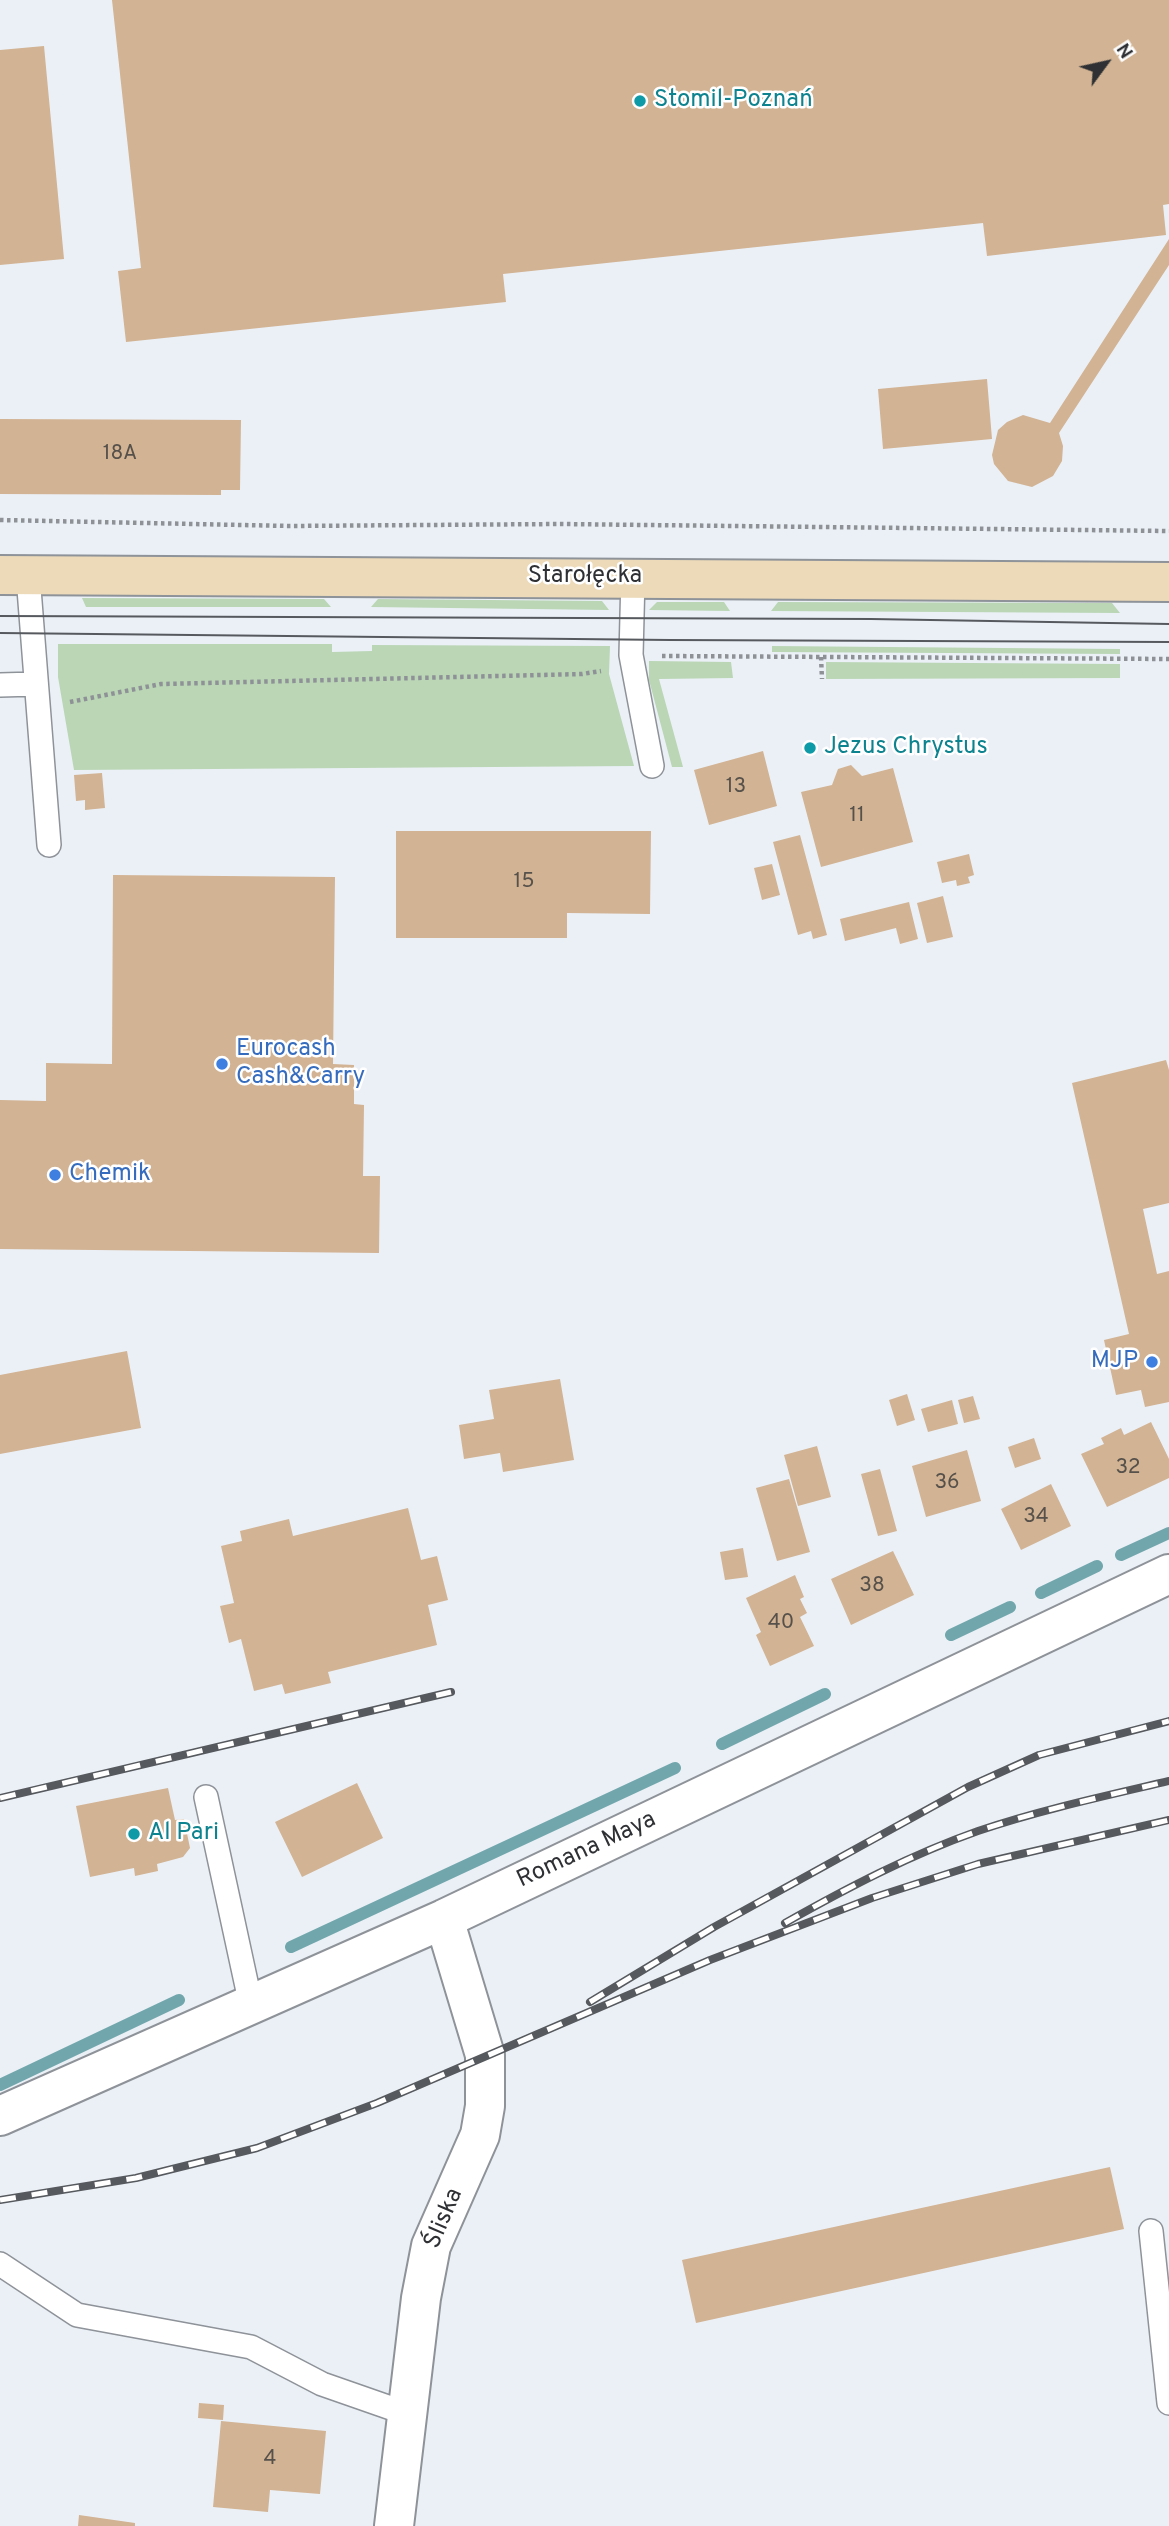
<!DOCTYPE html>
<html>
<head>
<meta charset="utf-8">
<style>
	body { margin:0 }
	#map { position:relative; width:1169px; height:2526px; overflow:hidden; background:#ebf0f7; font-family:Overpass,sans-serif }
	canvas { display:block }
	.north { position:absolute; left:1071px; top:28px; width:70px; height:70px; -webkit-text-stroke:5px #fff; paint-order:stroke; rotate:57deg; font-size:19px; font-weight:700; line-height:28px; text-align:center; color:#2e3033 }
	.north::after { content:''; display:block; margin:auto; width:24px; height:32px; background:#2e3033; clip-path:polygon(50% 0,100% 100%,50% 72%,0 100%) }
</style>
</head>
<body>
<div id="map">
<canvas width="1169" height="2526"></canvas>
<div class="north">N</div>
</div>
<script>
const ctx = document.querySelector('canvas').getContext('2d');
ctx.lineJoin = 'round';
function fill(path, color) {
  ctx.fillStyle = color;
  ctx.fill(path, 'evenodd');
}
function strokePath(path, color, width, dash) {
  ctx.strokeStyle = color;
  ctx.lineWidth = width;
  ctx.lineCap = dash ? 'butt' : 'round';
  ctx.setLineDash(dash || []);
  ctx.stroke(path);
}
function label(font, color, halo, rows, align = 'center') {
  ctx.font = font + ' Overpass,sans-serif';
  ctx.lineWidth = 5;
  ctx.setLineDash([]);
  ctx.textBaseline = 'middle';
  ctx.strokeStyle = halo;
  ctx.fillStyle = color;
  for (const [text, x, y, turn = 0] of rows) {
    ctx.save();
    ctx.translate(x, y);
    ctx.rotate((+turn || 0) * Math.PI / 180);
    ctx.textAlign = isNaN(turn) ? turn : align;
    if (halo) ctx.strokeText(text, 0, 0);
    ctx.fillText(text, 0, 0);
    ctx.restore();
  }
}
const green = new Path2D(`
	M82 598 324 599 331 607H86Z
	M378 599 602 601 609 610 371 607Z
	M657 602H724L730 611 649 610Z
	M778 602 1112 603 1120 613 771 611Z
	M58 644H332V652L372 651V645L610 646 609 674 634 766 74 770 58 677Z
	M772 646 1120 649V654L772 652Z
	M649 661 731 662 733 678 659 679 683 767H672L649 680Z
	M826 662 1120 664V678L826 679Z`);
const stream = new Path2D(`
	M1121 1555 1169 1533
	M1041 1593 1097 1566
	M951 1635 1010 1607
	M722 1744 825 1694
	M291 1947 675 1768
	M0 2085 179 2000`);
const building = new Path2D(`
	M112 0H1169V204L1163 205 1166 235 987 256 983 223 503 274 506 302 126 342 118 271 141 268Z
	M44 46 64 259 0 265V50Z
	M1169 239V265L1059 433 1063 446 1062 461 1053 476 1032 487 1008 481 994 464 992 455 998 430 1007 422 1023 415 1050 423Z
	M987 379 992 439 883 449 878 389Z
	M0 419 241 420 240 490H221V495L0 494Z
	M763 751 777 806 709 825 694 770Z
	M851 765 862 776 893 768 913 842 821 867 801 792 832 785 838 769Z
	M102 773 105 808 85 810V800L76 801 74 775Z
	M396 831H651L650 914 567 913V938H396Z
	M800 835 827 935 813 939 811 931 798 935 773 842Z
	M969 854 974 875 968 877 970 883 957 886 956 880 942 883 937 862Z
	M772 864 780 895 762 900 754 868Z
	M113 875 335 877 333 1064 354 1065V1104L364 1105 363 1176H380L379 1253 0 1249V1100L46 1101V1063L112 1064Z
	M943 896 953 937 927 943 917 903Z
	M909 902 918 939 900 944 896 928 845 941 840 919Z
	M1166 1060 1169 1070V1203L1143 1209 1157 1274 1169 1271V1402L1145 1407 1141 1390 1116 1395 1104 1340 1129 1334 1072 1083Z
	M127 1351 141 1428 0 1454V1375Z
	M560 1379 574 1460 503 1472 500 1453 464 1459 459 1425 494 1419 489 1390Z
	M907 1394 915 1420 897 1426 889 1400Z
	M973 1396 980 1419 964 1423 958 1400Z
	M952 1400 958 1424 928 1432 921 1409Z
	M1151 1422 1169 1459V1478L1107 1507 1081 1454 1104 1444 1101 1438 1121 1428 1124 1435Z
	M1034 1438 1041 1459 1015 1468 1008 1447Z
	M817 1446 831 1497 798 1506 784 1455Z
	M967 1450 981 1501 926 1517 912 1466Z
	M880 1469 897 1531 878 1536 861 1474Z
	M789 1479 810 1552 777 1561 756 1488Z
	M1051 1484 1071 1526 1021 1550 1001 1509Z
	M408 1508 421 1560 437 1556 448 1600 428 1605 437 1645 328 1672 331 1683 285 1694 282 1684 254 1691 241 1639 229 1643 220 1606 234 1603 221 1546 242 1541 240 1531 289 1519 293 1536Z
	M743 1548 748 1577 725 1580 720 1552Z
	M893 1551 914 1595 851 1625 831 1579Z
	M795 1575 804 1597 800 1599 807 1613 800 1617 814 1646 770 1666 756 1635 761 1632 746 1598Z
	M357 1783 383 1838 302 1877 275 1822Z
	M168 1788 175 1820 184 1819 190 1848 183 1857 157 1864 158 1871 135 1876 134 1868 90 1877 76 1806Z
	M1110 2167 1124 2229 696 2323 682 2260Z
	M199 2403 224 2405 223 2420 198 2418Z
	M221 2421 326 2431 320 2494 270 2490 268 2512 213 2507Z
	M79 2515 135 2523V2526H78Z`);
const path = new Path2D(`
	M0 520 290 526 560 524 1169 531
	M662 656 1169 659
	M821 657 822 679
	M70 702 161 684 582 674 601 671`);
const lane = new Path2D(`
	M28 576 49 845
	M633 577 631 655 652 766
	M0 685 35 684
	M206 1797 251 2005
	M1151 2231 1169 2403
	M0 2264 77 2315 251 2347 322 2384 408 2414`);
const street = new Path2D(`
	M0 2116 444 1919 1169 1574
	M394 2526 421 2298 431 2246 480 2135 485 2106V2055L444 1919`);
const secondary = new Path2D(`
	M0 575 1169 582`);
const tram = new Path2D(`
	M0 616 871 619 1169 624
	M0 633 670 640 1169 642`);
const rail = new Path2D(`
	M0 1798 451 1692
	M785 1923C847 1888 910 1855 978 1831 1040 1810 1105 1796 1169 1781
	M590 2002 714 1927 968 1787 1039 1755 1169 1721
	M0 2200 136 2178 257 2148 377 2103 710 1960 872 1898 978 1864 1169 1820`);
const markers = [
	[640,101,7,"#0f9aa8"],
	[810,748,7,"#0f9aa8"],
	[222,1064,7,"#3f7fe0"],
	[55,1175,7,"#3f7fe0"],
	[1152,1362,7,"#3f7fe0"],
	[134,1834,7,"#0f9aa8"]
];
const numberNames = [
	["18A",120,455],
	["13",736,788],
	["11",857,817],
	["15",524,883],
	["32",1128,1469],
	["36",947,1484],
	["34",1036,1518],
	["38",872,1587],
	["40",781,1624],
	["4",270,2460]
];
const cultureNames = [
	["Stomil-Poznań",654,101],
	["Jezus Chrystus",824,748],
	["Al Pari",148,1834]
];
const streetNames = [
	["Starołęcka",585,577],
	["Romana Maya",587,1851,-25],
	["Śliska",445,2219,-67]
];
const shopNames = [
	["Eurocash",236,1050],
	["Cash&Carry",236,1078],
	["Chemik",69,1175],
	["MJP",1138,1362,"right"]
];
fill(green, '#bad6b5');
strokePath(stream, '#71a7ac', 12);
fill(building, '#d2b393');
strokePath(lane, '#8e9299', 26);
strokePath(street, '#8e9299', 42);
strokePath(secondary, '#8e9299', 42);
strokePath(path, '#8e9297', 4.5, [3.5, 3.5]);
strokePath(lane, '#fff', 23);
strokePath(street, '#fff', 38);
strokePath(secondary, '#ecdab9', 38);
strokePath(tram, '#56595d', 2);
strokePath(rail, '#56595d', 8);
strokePath(rail, '#fff', 5, [16]);
for (const [x, y, r, color] of markers) {
  const dot = new Path2D();
  dot.arc(x, y, r, 0, 2 * Math.PI);
  ctx.fillStyle = color;
  ctx.fill(dot);
  strokePath(dot, '#fff', 2.5);
}
label('21px', '#57514b', null, numberNames);
label('24px', '#0d838f', '#fff', cultureNames, 'left');
label('24px', '#2e3033', '#fff', streetNames);
label('24px', '#366cbe', '#fff', shopNames, 'left');
</script>
</body>
</html>
